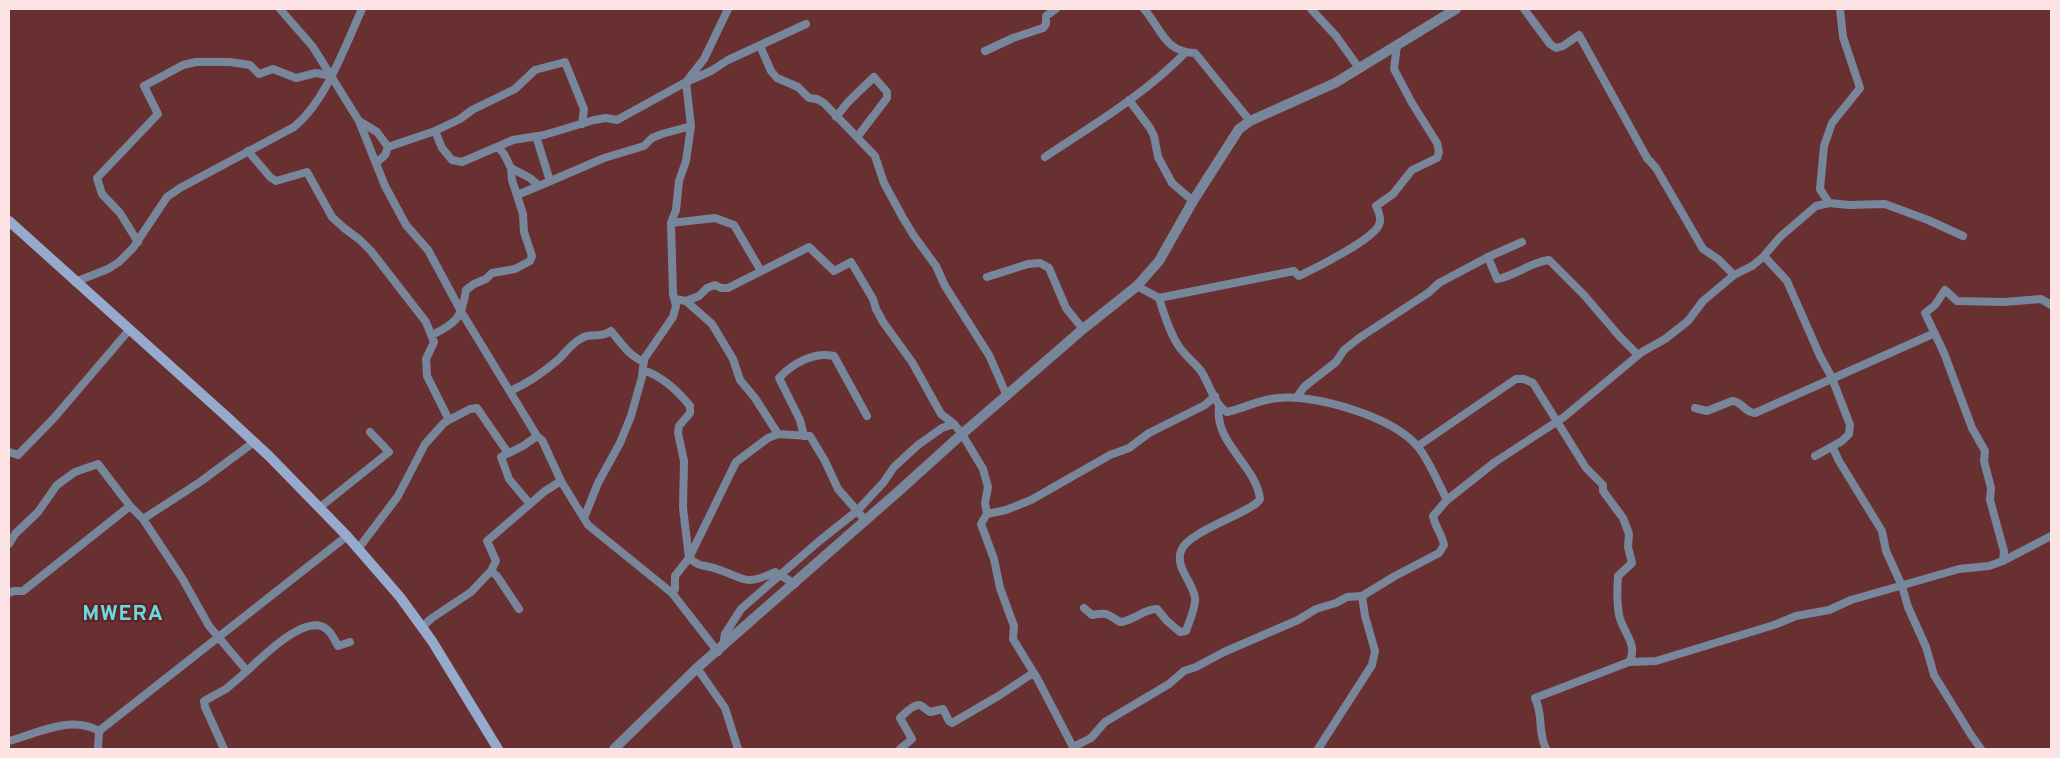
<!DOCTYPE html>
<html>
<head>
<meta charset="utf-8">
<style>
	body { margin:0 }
	#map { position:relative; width:2060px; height:758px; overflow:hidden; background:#693032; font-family:Overpass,sans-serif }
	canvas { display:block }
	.frame { position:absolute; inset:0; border:10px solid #fbe4e3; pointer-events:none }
</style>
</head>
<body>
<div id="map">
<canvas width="2060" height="758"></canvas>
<div class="frame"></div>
</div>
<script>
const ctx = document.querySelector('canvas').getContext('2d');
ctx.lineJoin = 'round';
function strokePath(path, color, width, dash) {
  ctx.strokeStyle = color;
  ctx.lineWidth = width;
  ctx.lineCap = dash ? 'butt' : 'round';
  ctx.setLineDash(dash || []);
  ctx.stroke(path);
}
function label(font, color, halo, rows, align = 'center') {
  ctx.font = font + ' Overpass,sans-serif';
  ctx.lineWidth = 4.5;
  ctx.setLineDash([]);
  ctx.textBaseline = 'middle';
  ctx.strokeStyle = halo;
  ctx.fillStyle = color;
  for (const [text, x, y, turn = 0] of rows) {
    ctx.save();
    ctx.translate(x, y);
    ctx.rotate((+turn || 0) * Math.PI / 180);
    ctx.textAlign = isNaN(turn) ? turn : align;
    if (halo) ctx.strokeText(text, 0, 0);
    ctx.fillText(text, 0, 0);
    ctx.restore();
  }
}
const minor = new Path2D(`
	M280 9 313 47 359 121 385 186 406 225 428 250 462 313 537 436 542 440 561 481 588 525 672 593 718 652
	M1144 9C1161 28 1164 52 1195 53L1250 121
	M1311 9 1336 36 1359 68
	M1524 9 1550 44 1556 48 1563 46 1579 35 1647 158 1656 168 1703 249 1718 259 1734 275
	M760 46 771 71 777 78 798 87 809 98 817 99 824 103 875 156 884 183 903 218 914 236 936 266 945 286 989 355 1007 396
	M985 51 1013 38 1043 28 1046 24V16L1056 9
	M1129 100 1150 128 1154 136 1158 157 1172 183 1193 201
	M836 117 848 102 874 77 887 92V98L858 136
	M359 121 377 132 388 147 435 131 442 148 452 160 462 162 513 140 544 135 594 120 606 118 617 120 686 82 711 71 728 60 806 24
	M435 131 460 119 472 110 515 89 535 70 565 62 584 109 582 124
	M536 136 550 181
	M498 147 504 154 511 168 530 178 539 186 604 158 644 146 652 138 662 134 691 126
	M248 151 270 177 276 181 307 172 332 217 344 228 360 240 371 251 426 322 434 342 426 359 427 376 449 420 470 409 477 408 508 453
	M1045 157C1093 125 1144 95 1185 53
	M376 163 385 155 388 147
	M517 195 539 186
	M1829 203 1820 189 1824 146 1832 123 1860 88 1843 37 1840 9
	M671 223 715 218 734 225 761 271
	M138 242 120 213 102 194 97 178 158 114 144 86 183 65 196 62H230L250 65 259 74 273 69 296 78 316 73 332 76
	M1764 256 1787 281 1820 356 1832 378 1850 425 1849 434 1842 441 1815 456
	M1488 257 1522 242
	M987 277 1028 264 1040 263 1049 268 1066 308 1083 329
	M75 282 108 269 119 262 133 248 167 197 180 188 294 127C326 101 345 46 362 9
	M1137 286 1159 298C1164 314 1169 331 1178 345 1184 355 1194 362 1201 371 1210 385 1214 404 1227 412 1245 408 1260 399 1278 398 1316 394 1394 417 1418 447 1429 460 1439 485 1447 500
	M1159 298 1294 271 1299 276C1316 268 1372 240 1379 225 1382 219 1379 212 1376 206L1393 194 1412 170 1437 158 1439 152 1437 143 1412 103 1394 69 1397 45
	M675 299 686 301 712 324 733 359 740 380 755 398 778 434
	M686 301 699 296 707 288 715 285 721 288H728L809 247 834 271 851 262 873 299 876 309 883 322 912 362 941 414 954 424 962 434 983 469 988 487 985 503 987 514 981 524 994 559 1000 588 1014 626 1013 639 1037 678 1074 749
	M432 335C457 323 462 317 466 290L474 284 486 279 492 273 515 269 530 261 532 256 524 232 523 214 512 180 511 168
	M643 370C661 376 678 391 690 406V413L679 426 678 433 684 461 683 508 689 558C701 568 703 564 717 569 745 578 743 587 775 572L795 584
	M510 391C527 384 545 371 559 359 566 352 572 343 582 338 592 332 600 339 611 331 621 343 629 356 644 362
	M1297 397 1304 387 1336 362 1344 350 1359 338 1428 293 1439 283 1488 257 1497 279C1516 276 1530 262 1549 260L1584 295 1620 337 1638 355
	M1695 408 1707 411 1732 401C1742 401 1745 413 1755 413L1935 333
	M804 436 800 420 779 378C792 364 814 351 834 356L867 416
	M1418 446 1516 379H1524L1533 383 1586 468 1603 485V491L1623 518 1629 534 1628 547 1632 563 1618 576C1617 589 1617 603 1619 615 1623 633 1639 645 1629 662L1535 698C1544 717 1537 730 1546 749
	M1833 448 1839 461 1882 531 1886 551 1902 586 1908 607 1926 647 1934 675 1971 735 1981 749
	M9 452 18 455 54 418 130 329
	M530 504 545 491 561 481
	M319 508 389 452 370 432
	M987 514 1006 510 1031 500 1110 455 1129 448 1149 433 1205 405 1215 396
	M584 518 598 483 620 443 631 416 642 377 644 359 673 317 676 306 673 294 671 223 676 210 679 181 686 161 691 126 686 82 704 59 728 9
	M143 519 182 578 209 626 247 671 226 689 204 701 205 707 224 749
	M9 544 15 534 38 512 57 485 75 472 98 464 130 506 143 519 200 482 254 442
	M358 549 398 496 425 444 444 423 449 420
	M2003 561 2004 551 1990 500 1991 488 1984 461 1985 451 1972 428 1944 353 1925 313 1935 305 1945 290 1957 301 2004 302 2041 299 2051 305
	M491 571 496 561 487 541 530 504 509 479 501 457 523 446 537 436
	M9 593 14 591H23L130 506
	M672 593 675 589V576L689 558 736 462 768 438 778 434 810 436 825 461 838 489 866 521
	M1084 608 1092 615C1108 612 1107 614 1120 622 1134 621 1143 609 1157 609L1167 621 1180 632 1186 631C1189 622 1196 607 1195 598 1193 582 1175 568 1181 551 1187 531 1254 512 1260 499 1256 465 1214 443 1219 407
	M422 627 432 618 471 592 491 571 497 576 519 609
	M723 646 725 634 741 609 818 542 857 511 883 483 894 467 918 445 942 428 954 424
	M1629 662 1656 661 1774 625 1796 616 1829 610 1851 600 1959 569 1989 566 2003 561 2051 536
	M697 668 725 708 738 749
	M247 671C262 657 299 620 321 626 330 629 334 639 338 646L350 642
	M99 731 347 536
	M9 741C38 733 70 715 99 731L98 749
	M1073 747 1091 738 1105 722 1169 684 1184 671 1196 667 1224 652 1298 620 1316 609 1336 603 1347 597 1362 596
	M900 749 912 739 900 718C904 714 912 705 919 705 922 705 926 710 930 712L943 709 949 721 952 723 1000 695 1033 673
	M1318 749 1372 665 1375 651 1365 616 1362 596 1395 576 1439 553 1444 545C1442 534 1435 527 1433 516L1447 500 1495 462 1564 417 1642 352 1665 339 1688 321 1703 301 1734 275 1752 266 1763 257 1780 237 1816 206 1829 203 1849 205 1885 204 1928 220 1963 236`);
const tertiary = new Path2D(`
	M614 749 697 668 900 490 962 434 1083 329 1137 286 1159 261 1193 201 1239 129 1250 121 1335 83 1456 9`);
const secondary = new Path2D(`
	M9 221 227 417 270 457 347 536 400 597 432 641 498 749`);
const districtNames = [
	["MWERA",123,616]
];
strokePath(minor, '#78869c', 8);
strokePath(tertiary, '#78869c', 10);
strokePath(secondary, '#95aacd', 10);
ctx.letterSpacing = '1px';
label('bold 21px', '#6dd9de', '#5d2528', districtNames);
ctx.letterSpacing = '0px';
</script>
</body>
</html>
